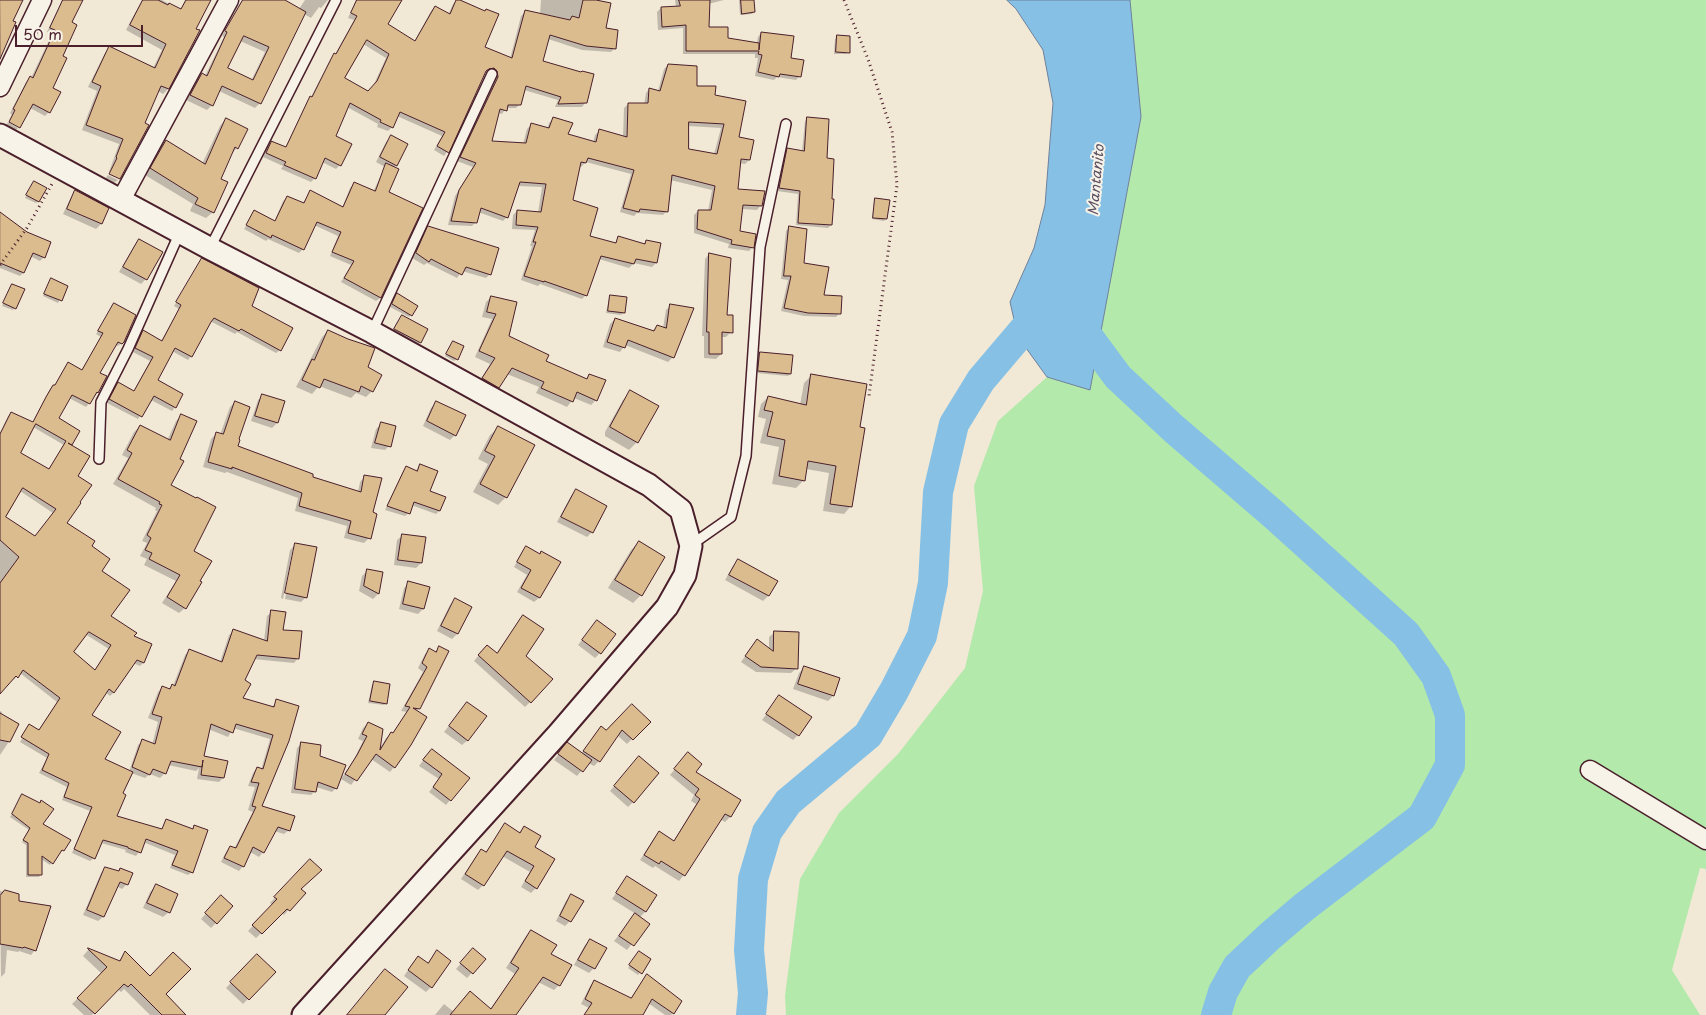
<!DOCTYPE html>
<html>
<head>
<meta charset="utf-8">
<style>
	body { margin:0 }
	#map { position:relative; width:1706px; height:1015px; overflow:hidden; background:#f1e8d6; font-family:"Playpen Sans",sans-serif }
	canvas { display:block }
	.scale { position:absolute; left:15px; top:25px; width:128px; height:22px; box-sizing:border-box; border:2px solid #4a1f2b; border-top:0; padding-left:6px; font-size:15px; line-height:18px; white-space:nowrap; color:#4a1f2b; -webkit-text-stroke:4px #f7f3e8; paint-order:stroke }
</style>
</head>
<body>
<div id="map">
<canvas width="1706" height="1015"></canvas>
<div class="scale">50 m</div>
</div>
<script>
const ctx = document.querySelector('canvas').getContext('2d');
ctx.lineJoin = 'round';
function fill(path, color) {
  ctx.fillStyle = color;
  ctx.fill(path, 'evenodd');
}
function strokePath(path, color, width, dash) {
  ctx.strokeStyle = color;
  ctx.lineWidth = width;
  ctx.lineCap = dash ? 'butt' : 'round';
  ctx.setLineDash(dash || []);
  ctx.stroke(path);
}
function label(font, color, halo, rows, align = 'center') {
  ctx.font = font + ' "Playpen Sans",sans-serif';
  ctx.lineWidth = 4;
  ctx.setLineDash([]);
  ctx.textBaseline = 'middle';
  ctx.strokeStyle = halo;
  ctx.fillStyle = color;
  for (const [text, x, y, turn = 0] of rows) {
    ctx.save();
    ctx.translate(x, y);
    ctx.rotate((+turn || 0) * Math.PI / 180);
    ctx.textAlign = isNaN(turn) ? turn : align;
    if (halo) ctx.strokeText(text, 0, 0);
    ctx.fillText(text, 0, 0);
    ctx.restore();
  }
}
const green = new Path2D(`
	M1130 0H1706V869L1700 868 1672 970 1700 1015H786L785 996 800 879 839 813 898 754 965 668 983 591 974 486 998 421 1047 377 1090 390 1141 117Z`);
const water = new Path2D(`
	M1007 0H1130L1141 117 1090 390 1047 377 1018 337 1010 302 1034 248 1045 205 1053 103 1043 50 1016 9Z`);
const shadow = new Path2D(`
	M62 0H82L70 23 51 88 49 112 45 116 30 108 20 126 9 120 12 115 10 113 26 82 30 78H31L52 34 47 32Z
	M142 0H162L180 10 185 0H210L195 29 198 31 168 89 163 94 158 91 119 177 109 172 119 144 82 130 97 91 88 87 105 53 110 48 153 68 162 50 126 30Z
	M242 0H282L299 9 305 0H328L321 8 319 7 311 18 304 14 260 103 255 108 219 91 212 105 207 110 186 100 197 79 202 75 205 76 224 37 222 36ZM240 41 265 52 251 81 226 69Z
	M356 0H401L387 24 414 42 431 11 435 7 448 15 453 4 457 0 483 48 510 59 521 16 525 12 540 15 541 0H590L615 48 611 52 582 50 548 39 542 62 586 102 582 107H555L558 100 524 90 520 104 516 108H506L502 114 498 113 490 142 523 144 527 129 531 125 547 129 549 123 553 119 566 135 593 143 595 135 599 131 623 137 624 108 628 104 644 105 646 93 649 89 658 91 664 69 668 65 695 87 714 96 749 160 745 164 739 163 736 191 761 205 757 210 742 209 738 232 753 247 749 251 728 248 729 244 694 233V215L698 211H708L712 190 670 180 667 211 663 215 637 213 634 216 620 212 631 174 586 162 581 167 579 166 571 201 588 237 614 244 619 238 643 244 646 242 656 263 652 267 634 263 629 268 599 259 586 295 582 299 540 284 538 286 521 280 532 246H530L535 230 512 229 513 215 517 211 538 213 542 187 518 186 507 217 503 221 478 212 476 222 472 226 448 225 455 196 473 167 457 161 494 82 493 74 486 71 447 152 444 156 434 150 442 136 397 116 392 127 388 131 377 127 378 124 347 107 334 137 340 165 336 169 322 162 315 178 311 182 281 169 283 166 263 157 268 147 272 143 285 148 307 102 311 97 330 60 334 56 354 20 348 18ZM363 44 386 58 373 86 368 93 344 79ZM688 126 721 128 714 154 688 150Z
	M675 0H724L708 4V28L727 39 757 43 758 37 761 33 789 59 800 76 796 80 777 77 774 80 755 76 758 58H755V54H683V28L658 30 657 12 661 8 676 7Z
	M739 0H753L754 12 752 14 740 15Z
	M837 37 849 52 846 54H834L835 39Z
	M808 118 826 159 831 225 828 228 796 225 798 194 777 191 785 152 788 149 802 151 805 121Z
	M226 119 237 148 231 154 219 179 213 212 206 218 190 211 193 204 145 175 159 148 166 141 202 164 220 126Z
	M8 122 18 128 15 131 6 126Z
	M392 137 396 165 394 168 387 192 421 209 380 298 376 301 341 282 351 265 330 256 338 236 314 225 303 249 299 253 268 239 266 241 244 229 255 212 274 222 283 201 287 198 302 204 310 192 342 208 350 188 354 184 373 192 385 167 376 162 386 142Z
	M108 175 118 180 114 183 105 179Z
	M34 182 38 201 36 203 25 198Z
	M76 192 108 209 101 224 96 229 63 214 71 197Z
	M876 200 886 218 884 221 872 219 874 202Z
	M0 217 44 257 40 261 30 256 23 273 20 276 0 268Z
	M429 227 490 274 486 278 462 271 457 278 427 263 424 265 412 258 424 232Z
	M789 227 803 264 823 297 840 313 836 317 804 316 781 311 788 280 781 279 786 231Z
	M139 240 146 279 141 284 119 272 134 246Z
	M709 254 725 316 731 332 726 337H721V354L716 359 704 358V336H702L705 259Z
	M202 260 250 306 280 350 276 353 237 332 235 334 210 321 191 356 188 360 172 351 156 381 175 407 172 411 151 400 138 419 107 403 115 387 118 384 133 392 150 361 133 352 140 336 143 332 161 341 179 309 174 306 199 264Z
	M51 280 67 287 58 303 43 296Z
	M12 285 15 308 13 310 2 306Z
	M397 295 411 315 409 317 390 307Z
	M611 296 624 313 621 315 606 313 609 298Z
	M491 297 507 337 544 362 585 380 590 375 596 400 591 405 574 398 567 407 536 393 539 387 507 374 493 392 478 384 490 364 475 357 492 319 482 317 486 302Z
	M114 304 123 341 118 346 115 345 98 373 105 377 97 393 86 407 69 398 57 418 71 444 70 445 76 476 65 523 90 546 100 571 110 616 133 637 143 663 140 666 133 663 113 693 110 696 105 692 90 715 103 760 129 772 138 745 143 741 152 745 158 722 148 718 158 692 163 687 168 689 173 686 185 655 189 651 220 662 229 635 234 631 264 641 267 616 272 612 298 658 294 663 253 659 243 681 242 698 272 707 277 701 297 707 261 806 289 830 284 834 274 831 263 852 259 857 250 852 243 866 239 871 221 862 226 852 231 847 234 849 253 812 248 810 255 787 248 786 253 773 257 768 261 770 270 739 233 728 228 737 208 729 202 757 223 778 219 782 197 779 199 768 196 771 168 765 165 773 160 778 150 774 145 778 131 773 121 794 115 817 161 830 167 820 191 830 194 827 192 872 188 875 170 868 175 855 143 842 139 852 136 856 125 852 126 850 101 843 94 858 90 861 72 853 90 811 62 800 67 787 39 773 47 758 20 742 29 728 38 731 57 702 20 673 13 680 12 679 0 692V433L8 416 11 413 32 423 50 389 54 386 68 364 81 371 101 337 96 334ZM33 427 64 445 48 470 20 454ZM20 491 53 513 35 538 5 518ZM85 634 109 649 94 671 72 652Z
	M670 306 673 357 668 362 625 345 620 352 603 347 610 324 615 319 652 331 657 326 663 328 666 310Z
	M402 317 426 330 420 343 414 348 390 335 397 322Z
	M328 331 366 368 372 391 366 397 356 393 351 398 319 386 312 394 296 387 322 337Z
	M453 342 457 359 454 361 445 356Z
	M760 353 790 374 788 376 756 373 758 355Z
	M812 375 858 428 851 506 844 514 823 511 829 473 806 469 804 480 796 488 772 484 779 447 760 443 766 419 758 417 761 404 768 397 800 405 804 383Z
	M631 392 637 442 629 450 605 436V432L623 400Z
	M263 395 284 402 277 423 272 428 251 421 258 400Z
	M235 402 237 447 311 478 358 492 360 482 365 476 371 513 369 538 364 543 344 538 347 526 295 511 298 498 227 472 225 473 203 467 211 439 216 434 220 435 230 407Z
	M437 402 455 435 450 440 423 426 431 408Z
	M181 416 169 485 193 551 185 608 179 613 162 603 176 581 144 565 147 559 140 556 147 543 142 541 157 511 155 510 156 508 113 484 128 458 122 455 134 432 140 426 167 441 176 421Z
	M381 424 390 445 385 450 371 448 376 429Z
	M498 428 506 497 498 505 473 492 488 464 478 459 490 435Z
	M420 465 428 492 444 498 439 511 436 514 411 505 409 513 405 516 385 510 403 471 406 468 415 472Z
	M576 491 592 532 587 537 557 522 571 496Z
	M403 535 421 563 416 568 394 565 397 540Z
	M639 542 664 558 641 595 633 603 608 588 631 550Z
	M296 544 306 597 301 602 285 599 295 548H293L283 599 281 598 290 550Z
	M526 548 539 555 559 562 539 598 534 602 517 592 527 575 514 567 522 552Z
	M738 561 776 581 768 596 763 601 725 580 733 566Z
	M367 571 382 573 378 594 373 599 359 591 362 576Z
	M409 583 423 609 418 614 399 609 404 588Z
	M455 600 470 607 457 634 452 639 437 631 450 605Z
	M523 616 525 656 530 702 525 707 474 661 482 651 496 654Z
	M597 621 600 653 595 658 578 645Z
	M775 632 797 668 791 673 756 672 741 662 752 646 769 649V637Z
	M440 647 419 708 416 711 394 767 390 772 371 759 351 785 341 779 353 761 363 741 358 739 363 728 368 723 379 750 386 738 392 734 407 712 401 711 423 672 418 668 425 654 430 649 434 653Z
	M804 668 833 696 828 701 793 689 799 673Z
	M374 682 386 703 384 705 368 703 372 685Z
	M780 696 798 735 793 740 762 720Z
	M467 703 468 740 462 745 444 732Z
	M0 711 2 712 1 715 18 724 8 743 0 755Z
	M649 722 627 744 617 735 599 761 594 766 588 763 577 776 554 760 563 749 581 754 601 727 606 731Z
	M301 744 318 757 336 788 332 792 316 787 315 791 311 795 291 793 297 748Z
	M427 755 468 778 446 805 429 792 439 779 419 766Z
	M683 759 694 773 740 801 730 817 725 822 720 819 684 875 679 881 655 866 653 868 640 860 654 838 659 833 673 842 696 804 691 801 694 795 670 775Z
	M634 763 633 802 628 807 610 791Z
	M22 796 41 825 63 850 61 852 60 851 50 865 41 859V874L39 877H26V845L22 842 29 830 10 817Z
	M506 825 518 833 524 828 533 848 536 888 531 893 521 887 530 872 502 856 483 885 478 890 461 879 476 856 481 851 485 853Z
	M310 861 300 890 304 893 284 915 282 913 256 938 248 931 273 905 270 903Z
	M105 868 118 872 120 869 127 884 122 889 116 886 103 917 98 921 83 915 101 873Z
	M627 877 655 895 645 912 639 918 648 924 627 950 614 941 636 914 612 899Z
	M155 887 169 912 163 917 143 908 150 892Z
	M0 891 18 895V902L35 950 31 955 19 951 18 952 7 950 5 973 1 977Z
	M571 896 570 921 565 926 556 921 566 901Z
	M221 897 232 907 211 928 201 919Z
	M531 931 550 955 559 985 554 990 538 982 508 1015H486L515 974 506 968 526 936Z
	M590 940 594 968 589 973 574 965 585 945Z
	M89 949 118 962 125 953 184 1015H150L124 989 121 992 117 989 92 1015H84L72 1004 102 974 83 956Z
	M437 952 431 987 426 992 404 976 413 963 427 964Z
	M257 955 274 972 243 1004 226 988Z
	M468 955 484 960 467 978 456 969Z
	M637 955 650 960 638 975 628 968Z
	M647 976 673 1013 671 1015H665L648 1003 642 1015H584L589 1008 581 1004 590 986 595 981 630 999Z
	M444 1004 454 1012 471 1015H435Z`);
const river = new Path2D(`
	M1073 316 1118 377 1174 429 1273 514 1406 634 1436 676 1450 715V765L1422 817 1304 907 1270 936 1237 967 1223 992 1216 1015
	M751 1015 753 993 749 950 753 879 767 832 788 802 868 735 894 691 922 636 933 583 938 492 954 424 981 380 1043 307`);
const building = new Path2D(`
	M0 0H23L13 21 16 22 0 59Z
	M63 0H83L72 22 77 25 63 56 67 58 53 88 61 92 50 113 33 104 20 128 9 122 15 110 13 109 30 76 33 78 55 30 50 28Z
	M143 0H158L168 5 169 3 181 9 186 0H211L196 29 200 30 169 89 161 86 145 123 149 125 120 179 109 174 117 158 116 157 123 139 86 125 101 86 92 82 109 46 155 68 166 44 130 25Z
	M243 0H285L306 12 261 104 222 86 213 106 190 95 202 73 207 76 227 32 225 31ZM244 36 269 47 253 80 228 68Z
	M357 0H402L388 24 415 41 435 6 450 14 456 0H460L485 11 486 9 499 14 485 47 512 58 525 10 570 20 572 16 579 18 583 0H596L611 3 606 28 618 30 616 49 586 46 550 35 543 61 581 72 582 71 594 74 587 103 558 104 561 97 526 86 521 105H508L507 111 500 109 492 141 526 143 531 123 549 128 553 117 573 123 568 134 596 142 599 129 627 137 628 103H648L649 88 660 91 668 64 697 66V86H716L715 95 746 101 739 137 754 140 750 160 741 159 738 189 765 191 762 206 743 205 740 231 756 234 754 248 731 244 732 240 697 229 698 210H711L715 186 672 175 668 212 640 209 639 212 623 208 634 170 588 158 586 163 581 162 573 200 598 208 590 236 616 243 618 236 645 244 646 240 661 243 657 263 636 259 634 264 601 256 587 296 544 281V282L524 276 536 242H533L538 227 516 225 517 210 541 212 546 184 520 182 508 218 481 208 477 223 451 221 459 190 476 163 460 157 498 77 497 71 494 68 489 69 486 71 449 153 437 146 445 132 400 112 393 128 380 122 381 120 350 103 336 136 352 144 341 166 325 158 316 179 284 165 286 162 266 153 271 142V141L286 147 310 96 312 97 334 53 336 54 357 16 351 13ZM367 40 389 54 377 81 368 91 345 78ZM689 122 724 124 717 154 689 149Z
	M679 0H710L709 27H728V38L759 43V50L761 32 794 36 791 58 804 60 801 77 780 74 779 77 758 72 762 55 758 54 759 51H686V25L662 27 661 7 680 6Z
	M741 0H754L755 12 742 14Z
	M837 35 850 36V53L836 52Z
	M807 117 829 119 827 158 834 159 832 199H834L832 225 798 223 800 191 779 188 787 148 804 151Z
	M226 118 248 129 238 149 235 147 221 179 228 182 214 213 195 204 198 198 150 168 166 140 205 164Z
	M391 135 408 144 397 166 380 157Z
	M386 163 399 169 389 192 423 208 381 298 344 278 354 261 332 252 341 232 317 222 304 250 272 235 271 238 246 225 254 210 275 221 287 196 304 203 310 190 343 207 354 182 375 191Z
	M34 181 47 188 39 202 26 195Z
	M75 190 109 208 102 224 67 209Z
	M875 198 890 200 887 219 873 218Z
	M0 212 27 232 51 242 45 258 33 253 24 273 0 263Z
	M428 226 499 248 491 275 466 267 462 275 431 259 429 262 416 253Z
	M789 226 807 229 804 263 829 267 824 295 842 296 841 314 808 313 784 308 791 276H784Z
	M139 239 163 252 147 280 123 267Z
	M709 253 731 258 727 315H733V333L722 332V354H709V332H707Z
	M202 258 259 288 252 306 293 328 281 351 241 329 239 331 214 318 211 322 192 357 175 348 158 380 183 394 176 408 154 396 142 417 109 399 118 382 134 391 153 357 135 348 143 330 162 341 181 305 176 302Z
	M51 278 68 286 62 301 44 294Z
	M12 284 25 289 16 309 3 303Z
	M397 293 418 306 412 316 392 304Z
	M610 295 627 297 625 313 608 311Z
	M491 296 517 302 509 336 549 355 546 361 587 379 589 374 606 380 597 401 577 392 573 402 541 388 544 382 512 368 499 388 482 378 495 358 479 351 496 314 487 312Z
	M114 303 136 315 124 342 122 344 118 342 100 373 107 376 98 393 97 392 90 404 72 395 59 418 80 431 72 445 68 443 90 456 78 476 92 485 80 502 81 503 67 523 95 541 92 546 110 559 102 571 130 590 111 616 137 633 134 636 152 644 144 663 137 660 114 693 109 689 92 715 121 732 105 759 133 772 123 793 126 795 117 816 162 829 166 819 193 829 194 825 208 830 193 873 172 865 178 851 146 839 141 853 128 848V847L103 840 95 859 74 849 92 807 64 797 69 783 42 770 49 754 21 737 29 724 39 730 60 698 23 670 18 678 16 676 0 694V583L19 557 0 540V434L11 412 33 422 46 397 53 385H55L68 362 82 370 103 333 98 331ZM36 424 66 441 49 469 21 453ZM23 488 56 509 35 536 6 517ZM89 632 111 645 95 670 74 652Z
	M670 304 694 308 674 358 628 340 625 348 607 342 615 318 654 331 657 325 666 328Z
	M402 315 428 329 421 343 394 329Z
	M328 330 348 339 375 348 368 367 382 375 373 392 361 386 359 392 324 379 320 388 302 380 312 359 314 360Z
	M453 341 464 346 458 360 446 354Z
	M760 352 793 355 791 374 758 371Z
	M811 374 867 384 860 427 865 428 852 507 830 504 836 466 808 461 805 481 779 476 785 440 767 436 773 412 764 410 768 396 806 405Z
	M630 390 659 406 638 443 610 427Z
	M262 394 285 401 278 423 255 416Z
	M235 401 250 407 239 439 240 440 238 446 313 474V477L361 492 364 475 382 478 373 512 377 514 371 539 348 533 351 521 299 506 302 493 232 467V469L208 462 216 432 223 434Z
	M436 401 466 415 456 436 427 421Z
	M181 414 197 421 180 459 184 461 171 485 196 498 197 497 216 507 194 551 212 561 200 581 202 582 186 609 167 597 180 575 149 559 152 553 145 550 151 538 147 535 162 505 159 504 160 502 118 479 132 453 127 450 140 425 170 440Z
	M381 422 396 426 391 447 375 443Z
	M498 426 535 445 507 498 480 484 495 456 485 451Z
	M420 464 438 471 430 491 446 497 440 511 414 502 410 514 387 506 406 466 417 471Z
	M576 489 607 506 593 533 561 517Z
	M402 534 426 537 422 563 398 560Z
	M639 541 665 557 642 596 615 580Z
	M295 543 317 547 307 598 285 593Z
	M526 546 540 554 541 551 561 562 540 598 521 588 531 570 517 562Z
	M738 559 778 581 769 596 729 575Z
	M367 569 383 572 379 594 364 586Z
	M408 581 430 587 424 609 403 604Z
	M455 598 472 607 458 634 441 626Z
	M271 610 286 612 283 630 302 631 299 659 257 655 245 680 251 684 243 698 274 707 276 699 299 706 289 741 262 806 295 816 290 831 278 827 264 853 253 847 244 867 224 858 230 846 236 848 256 807 252 806 259 783 251 782 257 767 263 769 273 735 236 724 233 733 211 724 204 756 228 761 224 778 201 775 203 760 202 767 171 761 166 774 153 769 150 775 132 767 142 739 155 744 162 717 152 714 162 686 170 689 172 684 175 686 189 649 222 662 233 629 267 641Z
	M523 615 544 629 526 656 553 679 531 703 478 655 487 645 497 653Z
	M597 620 616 634 601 654 582 640Z
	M774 631 799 632 798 669 761 667 745 656 757 639 773 651Z
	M439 646 449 651 420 709 413 708 427 717 411 745 395 768 376 754 357 781 345 774 357 755 367 736 362 734 368 722 383 729 380 750 391 732 393 733 410 707 405 706 427 667 422 663 429 648 436 652Z
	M804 666 840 678 834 696 798 684Z
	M374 681 390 684 387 704 370 701Z
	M779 695 812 717 799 736 766 714Z
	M467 702 487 716 468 741 449 726Z
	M632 704 651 722 633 740 622 730 600 762 583 751 601 726 606 730Z
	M0 713 19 724 10 742 0 740Z
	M301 742 321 745 320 756 346 765 337 789 318 782 316 792 295 789Z
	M567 742 592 760 583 772 558 754Z
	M432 749 470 778 451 801 433 787 442 774 423 760Z
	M688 752 702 764 696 772 741 800 731 817 725 814 685 876 661 861 659 864 644 855 659 831 674 841 700 799 695 795 699 789 674 769Z
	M639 756 659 773 634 803 614 786Z
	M22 794 40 803 41 800 54 809 43 824 71 840 64 851 62 850 53 864 42 856V875H28V843L23 840 30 828 12 814Z
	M505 823 520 833 524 826 541 836 535 847 555 859 537 889 525 881 534 866 507 851 484 886 465 874 481 849 486 852Z
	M310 859 322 870 301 889 306 893 290 911 287 909 262 934 252 925 277 899 274 897Z
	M105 867 119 871 120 868 133 873 128 885 120 882 104 917 87 910Z
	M627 876 657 895 646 912 616 893Z
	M156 884 178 894 170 913 147 903Z
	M5 890 19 894V901L51 906 36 951 24 947 23 948 0 944V896Z
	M571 894 584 901 571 922 560 916Z
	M221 895 233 906 217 924 205 913Z
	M635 913 650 924 634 946 619 936Z
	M531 930 557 945 551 954 572 965 560 986 543 977 516 1015H450L470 991 491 1009 519 968 511 963Z
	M590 939 607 948 595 969 578 960Z
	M88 948 120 961 125 951 150 976 173 952 191 969 166 994 186 1015H162L131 984 128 987 124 984 95 1014 77 998 107 967 88 949Z
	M473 948 486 959 473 974 460 963Z
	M437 950 451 961 432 988 408 970 418 956 428 963Z
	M639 951 651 959 642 974 629 965Z
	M257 954 276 972 249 1000 230 982Z
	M385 969 408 987 385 1015H347Z
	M647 974 682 1001 674 1014 652 999 643 1015H584L592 1003 585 999 594 980 631 998Z`);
const path = new Path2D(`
	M844 0 868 59 892 132 897 185 869 396
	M0 265 27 228 52 184`);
const service = new Path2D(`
	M210 248 336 0
	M372 332 492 74
	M99 459 101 402 128 349 180 232
	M691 545 731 517 746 456 760 247 786 124`);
const minor = new Path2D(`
	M0 87 42 0
	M121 200 229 0
	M1590 770 1706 840`);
const tertiary = new Path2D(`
	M0 135 209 248 372 332 649 485 681 510 691 546 685 575 667 607 558 734 303 1015`);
const waterNames = [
	["Mantanito",1097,180,-85]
];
fill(green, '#b3e9ab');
fill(water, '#86c1e5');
strokePath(water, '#6e809b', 1);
fill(shadow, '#0003');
strokePath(river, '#86c1e5', 30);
fill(building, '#dabc8e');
strokePath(building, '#4a1f2b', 1);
strokePath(service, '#4a1f2b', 12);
strokePath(minor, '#4a1f2b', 21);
strokePath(tertiary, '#4a1f2b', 25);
strokePath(path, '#4a1f2b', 3, [1, 4]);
strokePath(service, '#f7f3e8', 9);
strokePath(minor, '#f7f3e8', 18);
strokePath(tertiary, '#f7f3e8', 21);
label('italic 14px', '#5c5063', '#f7f3e8', waterNames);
</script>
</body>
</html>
